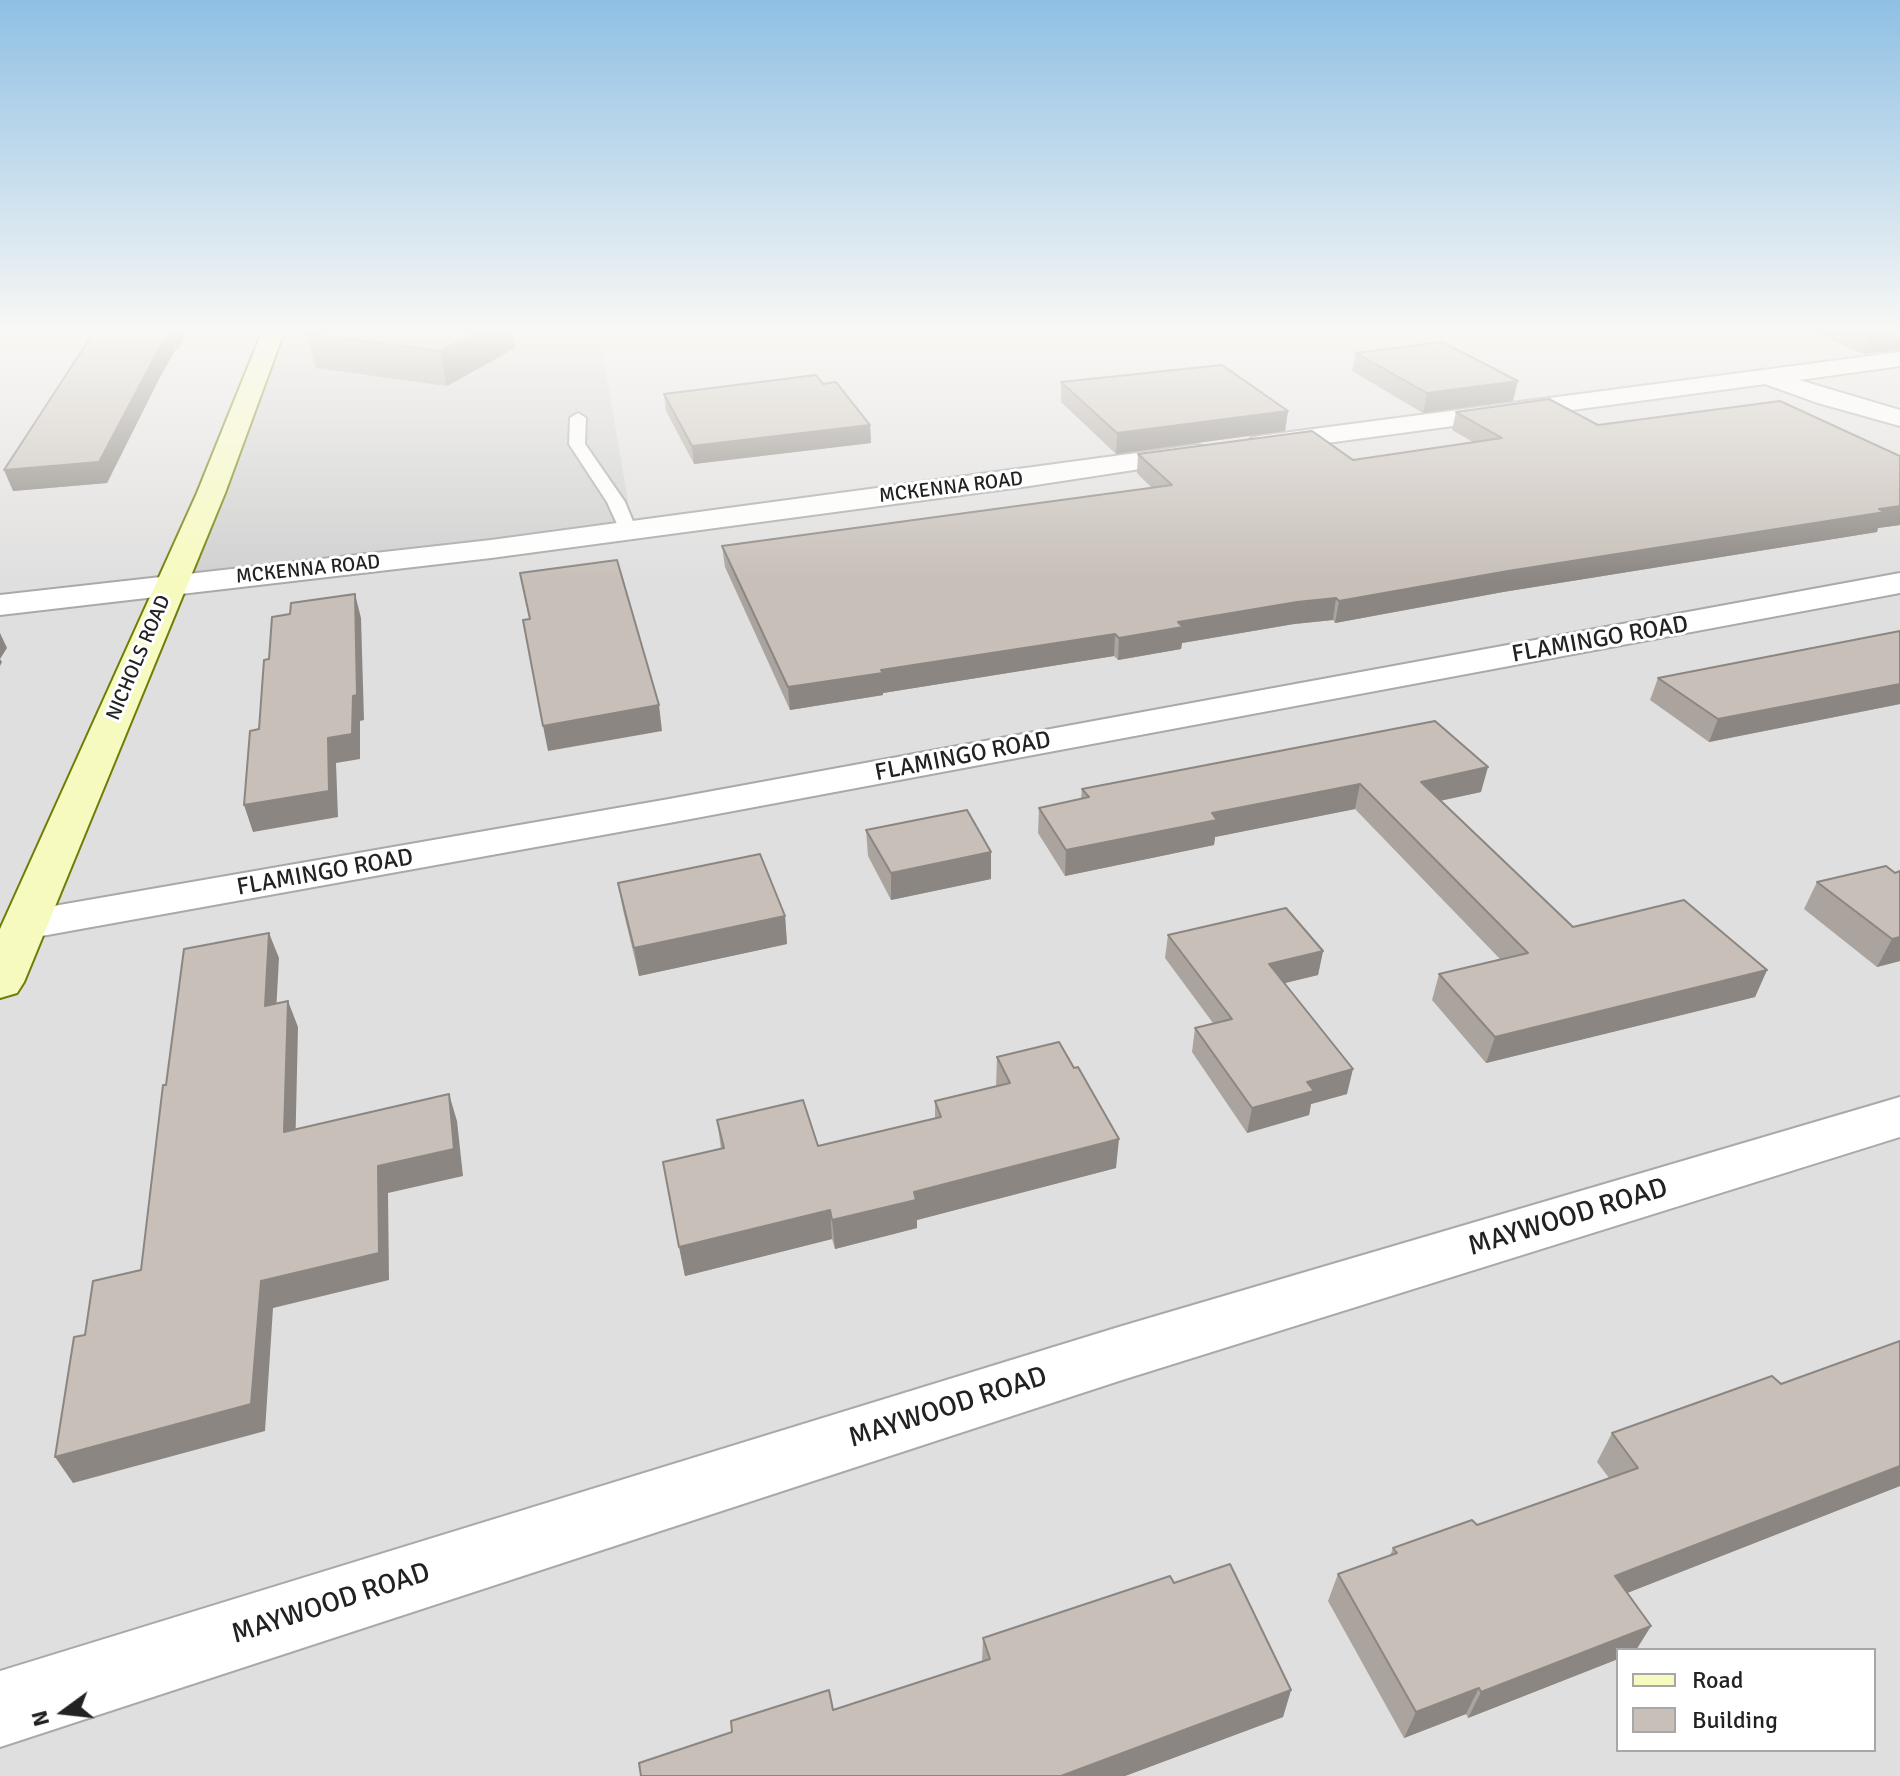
<!DOCTYPE html>
<html>
<head>
<meta charset="utf-8">
<style>
	body { margin:0 }
	#map { position:relative; width:1900px; height:1776px; overflow:hidden; background:#f2efe9; font-family:Signika,sans-serif }
	canvas { display:block }
	.legend { position:absolute; left:1616px; top:1648px; width:260px; height:104px; box-sizing:border-box; background:#fff; border:2px solid #a7a7a7; margin:0; padding:10px 14px; list-style:none; font-size:24px; color:#222 }
	.legend li { display:flex; align-items:center; gap:16px; height:40px }
	.legend b { width:40px; border:2px solid #a7a7a7 }
	.north { position:absolute; left:24px; top:1672px; width:80px; height:80px; -webkit-text-stroke:6px #fff; paint-order:stroke; rotate:255deg; font-size:22px; font-weight:700; line-height:32px; text-align:center; color:#222 }
	.north::after { content:''; display:block; margin:auto; width:28px; height:36px; background:#222; clip-path:polygon(50% 0,100% 100%,50% 72%,0 100%) }
</style>
</head>
<body>
<div id="map">
<canvas width="1900" height="1776"></canvas>
<ul class="legend">
<li><b style="height:10px;background:#f7fabf"></b>Road</li>
<li><b style="height:22px;background:#c7bfb8"></b>Building</li>
</ul>
<div class="north">N</div>
</div>
<script>
const ctx = document.querySelector('canvas').getContext('2d');
ctx.lineJoin = 'round';
function fill(path, color) {
  ctx.fillStyle = color;
  ctx.fill(path, 'evenodd');
}
function strokePath(path, color, width, dash) {
  ctx.strokeStyle = color;
  ctx.lineWidth = width;
  ctx.lineCap = dash ? 'butt' : 'round';
  ctx.setLineDash(dash || []);
  ctx.stroke(path);
}
function label(font, color, halo, rows, align = 'center') {
  ctx.font = font + ' Signika,sans-serif';
  ctx.lineWidth = 6;
  ctx.setLineDash([]);
  ctx.textBaseline = 'middle';
  ctx.strokeStyle = halo;
  ctx.fillStyle = color;
  for (const [text, x, y, turn = 0] of rows) {
    ctx.save();
    ctx.translate(x, y);
    ctx.rotate((+turn || 0) * Math.PI / 180);
    ctx.textAlign = isNaN(turn) ? turn : align;
    if (halo) ctx.strokeText(text, 0, 0);
    ctx.fillText(text, 0, 0);
    ctx.restore();
  }
}
const residential = new Path2D(`
	M0 332H1900V1776H0ZM1618 1650H1874V1750H1618Z`);
const religious = new Path2D(`
	M272 332H599L633 530 170 585Z`);
const lane = new Path2D(`
	M578 413 586 418 585 444 625 502 637 531 634 535H622L607 502 569 444 570 418Z`);
const street = new Path2D(`
	M1900 352V366L1799 380 1900 410V426L1818 403 1765 384 1260 452 1251 450 1247 444 1251 438 1260 436Z
	M1196 445 1206 447 1210 453 1206 459 1029 486 491 558 0 615V595L491 540Z
	M1900 573V593L669 823 25 939 9 935 2 925 9 915 25 911 669 799Z
	M1900 1097V1137L1122 1380 0 1747V1671L1122 1326Z`);
const secondary = new Path2D(`
	M262 332H284L225 493 24 982 17 993 0 998V929L197 493Z`);
const wall = new Path2D(`
	M94 332H187L178 350H175L158 381 107 483 13 491Z
	M1813 332H1900V350L1863 354Z
	M307 334 515 348 447 386 316 368Z
	M1356 353 1513 401 1423 413 1352 371Z
	M1061 382 1288 411 1285 431 1116 454 1061 402Z
	M823 384 870 425 871 443 694 464 666 411 664 394Z
	M1456 412 1598 425 1900 456V525L1878 528 1877 532 1503 592 1335 623 1333 620 1294 624 1182 643 1181 649 1118 660 1114 656 883 693V695L790 710 725 567 722 546 1152 488 1137 473 1138 454 1353 460 1473 442 1452 430Z
	M1900 631V704L1709 742 1650 700 1658 678Z
	M1435 721 1481 792 1440 801 1573 927 1767 970 1755 997 1486 1063 1432 1000 1439 974 1500 959 1355 809 1215 837 1214 845 1065 876 1038 833 1039 808 1081 799 1082 789Z
	M866 830 991 852V879L891 900 868 856Z
	M1886 866 1900 961 1877 967 1804 909 1817 882Z
	M618 883 785 916 787 944 639 976 623 910Z
	M1168 935 1323 951 1318 975 1284 983 1347 1094 1311 1104 1309 1115 1247 1133 1192 1052 1195 1028 1213 1023 1165 958Z
	M997 1057 1116 1168 917 1220V1228L835 1249 832 1239 685 1276 663 1162 721 1149 717 1120 818 1146 935 1118V1101L996 1086Z
	M1900 1341V1486L1627 1593 1651 1626 1636 1650H1618V1659L1468 1718 1466 1714 1404 1738 1328 1601 1338 1574 1390 1556 1393 1548 1477 1525 1609 1478 1597 1462 1612 1433 1781 1384Z
	M1174 1583 1291 1690 1283 1717 1125 1776H641L833 1710 982 1662 983 1638Z`);
const shadedWall = new Path2D(`
	M170 332 175 350 158 381 107 483 13 491 4 470 152 362Z
	M172 332H187L178 350Z
	M477 332H512L515 348 447 386 440 351Z
	M1900 333V350L1863 354 1870 336Z
	M1518 381 1513 401 1423 413 1427 393Z
	M1288 411 1285 431 1116 454 1117 433Z
	M870 425 871 443 694 464 692 446Z
	M1900 506V525L1878 528 1877 532 1503 592 1335 623 1339 601 1508 571Z
	M355 594 361 618 364 720 360 721V759L336 763 338 817 253 832 244 805 328 738Z
	M1336 598 1333 620 1294 624 1182 643 1181 649 1118 660 1119 638 1178 622 1297 602Z
	M0 633 7 648 0 659 2 662 0 666Z
	M1115 634 1114 656 883 693V695L790 710 788 687 881 670Z
	M1900 684V704L1709 742 1718 719Z
	M659 705 662 731 548 751 543 726Z
	M1488 767 1481 792 1415 806 1421 782Z
	M1360 784 1355 809 1215 837 1214 845 1065 876 1066 850 1212 813Z
	M991 852V879L891 900V873Z
	M785 916 787 944 639 976 634 948Z
	M269 933 279 958 275 1032 265 1006Z
	M1900 937V961L1877 967 1892 939Z
	M1323 951 1318 975 1265 988 1269 964Z
	M1767 970 1755 997 1486 1063 1495 1037Z
	M288 1001 298 1027 295 1158 284 1132Z
	M1353 1069 1347 1094 1311 1104 1309 1115 1247 1133 1252 1108 1307 1082Z
	M449 1094 457 1121 463 1176 388 1193 389 1280 273 1308 265 1431 73 1483 55 1457 261 1281Z
	M1119 1139 1116 1168 917 1220V1228L835 1249 832 1220 914 1192Z
	M830 1210 832 1239 685 1276 679 1247Z
	M1900 1466V1486L1599 1604 1615 1576Z
	M1651 1626 1636 1650H1618V1659L1468 1718 1481 1692Z
	M1479 1688 1466 1714 1404 1738 1416 1712Z
	M1291 1690 1283 1717 1125 1776H1061Z`);
const building = new Path2D(`
	M94 332H169L152 362 99 462 4 470Z
	M307 332H477L440 351 307 334Z
	M1862 332H1900V333L1870 336Z
	M1442 342 1518 381 1427 393 1356 353Z
	M1222 365 1288 411 1117 433 1061 382Z
	M816 375 823 384 836 382 870 425 692 446 664 394Z
	M1549 399 1598 425 1780 401 1900 456V506L1879 509 1885 512 1508 571 1339 601 1336 598 1297 602 1178 622 1183 627 1119 638 1115 634 881 670 883 673 788 687 722 546 1172 485 1138 454 1312 431 1353 460 1502 438 1456 412Z
	M617 560 659 705 543 726 523 620 530 619 520 573Z
	M355 594 357 695 353 696 352 734 328 738 329 791 244 805 250 731 259 729 264 660 269 659 272 617 290 614 291 603Z
	M1900 631V684L1718 719 1658 678Z
	M1435 721 1488 767 1421 782 1573 927 1684 900 1767 970 1495 1037 1439 974 1528 953 1360 784 1212 813 1217 820 1066 850 1039 808 1089 797 1082 789Z
	M967 810 991 852 891 873 866 830Z
	M760 854 785 916 634 948 618 883Z
	M1886 866 1895 873 1900 871V937L1892 939 1817 882Z
	M1286 908 1323 951 1269 964 1353 1069 1307 1082 1314 1091 1252 1108 1195 1028 1232 1019 1168 935Z
	M269 933 265 1006 288 1001 284 1132 449 1094 454 1149 378 1166 379 1253 261 1281 251 1404 55 1457 74 1337 85 1335 93 1281 141 1270 163 1085H166L184 949Z
	M1059 1042 1074 1068 1078 1067 1119 1139 914 1192 916 1200 832 1220 830 1210 679 1247 663 1162 724 1148 717 1120 803 1100 818 1146 941 1117 935 1101 1010 1083 997 1057Z
	M1900 1341V1466L1615 1576 1651 1626 1481 1692 1479 1688 1416 1712 1338 1574 1397 1553 1393 1548 1472 1520 1477 1525 1638 1468 1612 1433 1772 1376 1781 1384Z
	M1230 1564 1291 1690 1061 1776H641L639 1763 732 1732 731 1721 829 1690 833 1710 990 1659 983 1638 1170 1576 1174 1583Z`);
const farStreetnames = [
	["MCKENNA ROAD",951,488,-7],
	["MCKENNA ROAD",308,570,-6],
	["NICHOLS ROAD",139,658,-67]
];
const streetNames = [
	["FLAMINGO ROAD",1600,640,-10],
	["FLAMINGO ROAD",963,757,-11],
	["FLAMINGO ROAD",325,873,-10]
];
const nearStreetnames = [
	["MAYWOOD ROAD",1568,1218,-17],
	["MAYWOOD ROAD",948,1408,-18],
	["MAYWOOD ROAD",331,1604,-18]
];
fill(residential, '#e0dfdf');
fill(religious, '#d0d0d0');
strokePath(lane, '#a9a9a9', 4);
strokePath(street, '#a9a9a9', 4);
strokePath(secondary, '#707d05', 4);
fill(lane, '#fff');
fill(street, '#fff');
fill(secondary, '#f7fabf');
fill(wall, '#aba49e');
fill(shadedWall, '#8b8681');
fill(building, '#c7bfb8');
strokePath(building, '#8b8681', 2);
const sky = ctx.createLinearGradient(0, 0, 0, 581);
sky.addColorStop(0, '#8fc0e4');
sky.addColorStop(0.57, '#f9f8f5');
sky.addColorStop(1, '#f9f8f500');
ctx.fillStyle = sky;
ctx.fillRect(0, 0, 1900, 581);
label('20px', '#222', '#fff', farStreetnames);
label('24px', '#222', '#fff', streetNames);
label('28px', '#222', '#fff', nearStreetnames);
</script>
</body>
</html>
